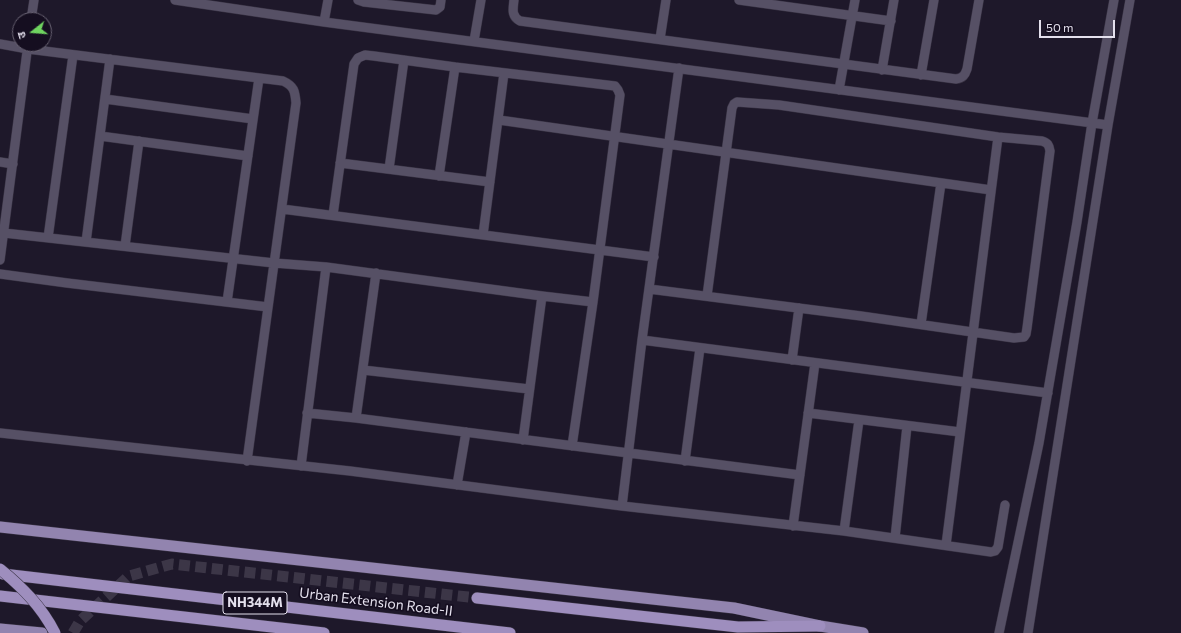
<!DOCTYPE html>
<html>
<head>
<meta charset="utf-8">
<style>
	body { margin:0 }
	#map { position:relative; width:1181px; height:633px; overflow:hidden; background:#1e182a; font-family:Commissioner,"Noto Sans Devanagari",sans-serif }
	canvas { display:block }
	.north { position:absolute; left:12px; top:12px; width:40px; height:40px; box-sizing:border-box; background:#150e20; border:1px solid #686272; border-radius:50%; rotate:253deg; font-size:11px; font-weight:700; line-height:16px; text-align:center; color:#e4e0ed }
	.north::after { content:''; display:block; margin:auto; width:14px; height:18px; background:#6fd360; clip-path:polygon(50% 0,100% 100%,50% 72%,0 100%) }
	.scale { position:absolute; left:1039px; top:20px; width:76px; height:18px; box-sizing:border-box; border:2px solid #e4e0ed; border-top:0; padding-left:5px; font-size:12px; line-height:14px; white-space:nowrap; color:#e4e0ed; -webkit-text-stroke:3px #150e20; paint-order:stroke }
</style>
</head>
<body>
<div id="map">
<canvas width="1181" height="633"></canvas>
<div class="north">उ</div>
<div class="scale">50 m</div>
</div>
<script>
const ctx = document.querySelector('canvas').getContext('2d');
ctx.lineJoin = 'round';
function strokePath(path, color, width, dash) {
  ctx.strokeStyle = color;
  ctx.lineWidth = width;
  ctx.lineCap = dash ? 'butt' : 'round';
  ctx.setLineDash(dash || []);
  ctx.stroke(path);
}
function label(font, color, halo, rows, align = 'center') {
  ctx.font = font + ' Commissioner,sans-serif';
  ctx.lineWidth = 3.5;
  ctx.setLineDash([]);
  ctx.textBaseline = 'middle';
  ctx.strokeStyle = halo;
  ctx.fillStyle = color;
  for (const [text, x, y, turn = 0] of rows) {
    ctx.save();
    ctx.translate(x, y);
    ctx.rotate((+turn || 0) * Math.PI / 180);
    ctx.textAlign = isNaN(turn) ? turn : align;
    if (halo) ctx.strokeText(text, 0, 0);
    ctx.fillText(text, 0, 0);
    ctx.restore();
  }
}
const trunkTunnel = new Path2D(`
	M73 633 80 621 129 576 172 564 477 598`);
const minor = new Path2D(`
	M175 0 324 22 1108 125
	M358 0 364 2 436 10 440 7 441 0
	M514 0C513 9 511 16 520 21L956 79C963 78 965 75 967 69L979 0
	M739 0 891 21
	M31 20 34 0
	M324 22 328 0
	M660 39 666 0
	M474 41 481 0
	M0 44 28 49 283 81C294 86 295 91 296 103L247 461
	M882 70 894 0
	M921 75 934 0
	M839 90 855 0
	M105 99 253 119
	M499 120 991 190
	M100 136 248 156
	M0 162 13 164
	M340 163 490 182
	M389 169 404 60
	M439 176 455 67
	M282 209 654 257
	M333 215 354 64 358 58 365 55 374 56 455 67 615 86 618 90 620 95 593 302 572 446
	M4 233 274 263 326 267 542 296 593 302
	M483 235 504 73
	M48 238 73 55
	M86 242 110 59
	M125 246 139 141
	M0 260 28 44
	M0 274 67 283 268 307
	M649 289 861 316 1014 338 1024 337 1026 334 1027 328 1050 151C1049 145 1048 143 1042 141L998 137 779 105 737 102 734 104 732 108 707 296
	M227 302 259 78
	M921 324 941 183
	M642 340 1048 393
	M792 360 799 308
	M363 370 529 389
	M307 413 356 418 800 475
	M808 413 960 432
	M356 418 376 273
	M0 433 350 471 622 506 844 531 991 552 995 551 998 547 1005 505
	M523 440 542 296
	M685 461 700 348
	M301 466 326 267
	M457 485 466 432
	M622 506 642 340 679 68
	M793 526 815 363
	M844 531 859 420
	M895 538 907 426
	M946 545 998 137
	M999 633 1039 443 1077 222 1092 123 1114 0
	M1028 633 1108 125 1130 0`);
const primary = new Path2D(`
	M0 527 734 608 820 626 863 633
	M0 629 42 633`);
const trunk = new Path2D(`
	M3 574 510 633
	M0 596 324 633
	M477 598 738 627 820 626`);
const trunkBridge = new Path2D(`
	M0 569C23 588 41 606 55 633`);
const shields = [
	[255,603,64]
];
const shieldNames = [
	["NH344M",255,603]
];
const streetNames = [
	["Urban Extension Road-II",376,602,7]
];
strokePath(trunkTunnel, '#3c3647', 11, [11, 5.5]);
strokePath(minor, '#3a3445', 10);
strokePath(primary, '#3a3445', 12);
strokePath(trunk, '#3a3445', 12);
strokePath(minor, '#565065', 9);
strokePath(primary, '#9284af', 11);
strokePath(trunk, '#9e8ebe', 11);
strokePath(trunkBridge, '#3a3445', 12, []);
strokePath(trunkBridge, '#9e8ebe', 11);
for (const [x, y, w] of shields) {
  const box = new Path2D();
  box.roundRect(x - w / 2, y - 11, w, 22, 3);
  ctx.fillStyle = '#150e20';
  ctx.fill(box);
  strokePath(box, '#e4e0ed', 1);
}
label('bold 13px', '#e4e0ed', null, shieldNames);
label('14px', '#e4e0ed', '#150e20', streetNames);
</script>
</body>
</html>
